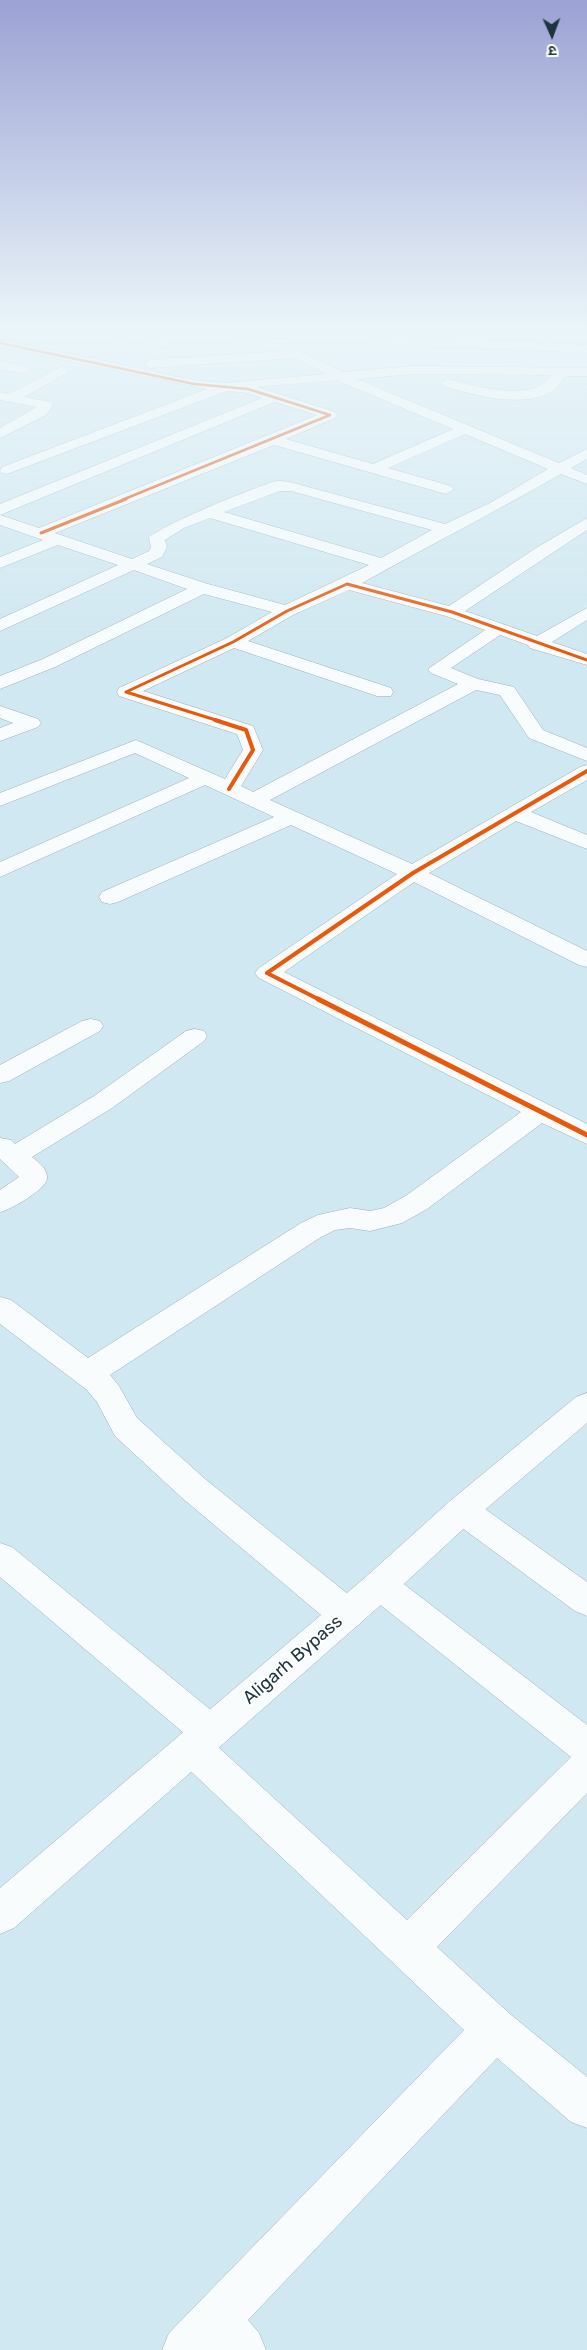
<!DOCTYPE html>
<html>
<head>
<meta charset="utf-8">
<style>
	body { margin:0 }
	#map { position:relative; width:587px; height:2350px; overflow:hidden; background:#d0e8f1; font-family:Rubik,"Noto Sans Devanagari",sans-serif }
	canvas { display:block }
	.north { position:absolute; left:527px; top:10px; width:50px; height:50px; -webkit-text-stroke:4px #fff; paint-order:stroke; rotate:178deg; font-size:14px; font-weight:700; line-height:20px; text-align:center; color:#1e343c }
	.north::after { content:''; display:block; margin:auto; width:18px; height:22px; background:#1e343c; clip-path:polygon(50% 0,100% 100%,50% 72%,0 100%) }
</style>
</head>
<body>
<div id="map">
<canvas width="587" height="2350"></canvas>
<div class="north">उ</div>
</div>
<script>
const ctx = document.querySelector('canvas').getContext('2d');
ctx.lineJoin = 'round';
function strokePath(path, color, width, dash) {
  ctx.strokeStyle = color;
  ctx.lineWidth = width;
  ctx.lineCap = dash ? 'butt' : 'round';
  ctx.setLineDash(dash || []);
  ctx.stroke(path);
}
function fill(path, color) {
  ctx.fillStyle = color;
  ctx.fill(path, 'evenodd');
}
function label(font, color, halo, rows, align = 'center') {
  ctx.font = font + ' Rubik,sans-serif';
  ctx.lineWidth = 4;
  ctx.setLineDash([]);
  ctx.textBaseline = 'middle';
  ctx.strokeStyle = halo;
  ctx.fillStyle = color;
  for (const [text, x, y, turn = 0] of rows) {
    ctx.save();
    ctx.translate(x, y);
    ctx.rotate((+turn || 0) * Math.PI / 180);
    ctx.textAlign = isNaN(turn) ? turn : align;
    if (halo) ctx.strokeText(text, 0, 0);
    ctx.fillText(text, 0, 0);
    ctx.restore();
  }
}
const minor = new Path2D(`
	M67 324H92L167 340 173 344 167 348 73 328Z
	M213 324H229L237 328 587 345V353L234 336Z
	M0 339 194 380 225 383 326 374 296 358 150 368 144 364 150 360 298 350 343 372 414 366 587 368V376H565C561 382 556 389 550 393 519 408 474 395 443 386L441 383 448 379C477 386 531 404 552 375L414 374 357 379 559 463 587 449V459L571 468 587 475V484L561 474C495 512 428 546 362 583L449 606 536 548 587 518V530L465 611 537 636 587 608V620L552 642 587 654V665L530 648 528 645 500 635 451 668 478 679 514 687 543 730 587 748V761L529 738 500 695 476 690 270 800 412 864 580 767 587 765V780L531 812 587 835V849L516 821 429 873 587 951V967L579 965 414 882 284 972 587 1124V1144L542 1123 427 1209 402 1223 370 1231 350 1228 335 1230 321 1237 110 1375 119 1386 137 1418 205 1479 359 1603 364 1614 359 1625 346 1629 333 1625 181 1497 115 1436 97 1402 87 1390 0 1324V1297L11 1300 88 1358 301 1223 318 1215 350 1208 370 1211 384 1208 407 1195 521 1112 259 978 255 973 259 968 397 874 291 825 118 902 110 904 102 902 99 897 102 892 274 817 205 785 0 877V862L189 778 135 753 0 806V793L136 740 225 779 243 750 237 734 119 696 117 692 119 688 227 638 272 612 204 594 55 667 0 689V676L43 659 187 589 134 570 0 631V619L118 565 58 545 0 568V557L43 540 0 525V515L39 528 317 415 275 402 0 515V504L262 398 247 393 227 391 7 474 2 473 0 471 2 467 207 389 0 347ZM339 380 343 383 453 429 373 464 286 439 335 418 337 415 335 412 257 387ZM465 434 548 469 490 503 445 524 297 484C291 482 284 481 278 481 263 483 157 527 149 538L151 547 149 551 132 559 55 533 274 445 446 494 454 489 451 486 388 468ZM280 491H291L432 530 381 558 224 512ZM210 518 369 565 285 605 208 584 147 564 162 557 167 547 165 540 184 528ZM349 590 446 616 485 630 428 669 431 673 458 684 253 792 241 786 263 750 253 726 143 691 234 648 377 696H391L393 692 391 688 248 641 293 615Z
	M0 361 29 367 30 370 24 374 0 369Z
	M62 366 68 370 67 373 24 397 51 402 53 405 46 415 0 438V428L37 407 0 400V392L9 394Z
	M0 706 38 719 41 723 38 727 0 741V728L13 723 0 718Z
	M91 1019 100 1021 103 1026 100 1031 9 1081 0 1083V1065L82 1021Z
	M195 1029 204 1031 207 1036 204 1041 112 1108 32 1157C39 1163 48 1169 47 1179 45 1190 10 1210 0 1212V1190L19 1177 0 1159V1138L11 1140 15 1144 94 1096 186 1031Z
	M462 1497 474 1501 587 1582V1616L575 1611 450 1519 445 1510 450 1501Z
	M0 1543 12 1547 223 1720 229 1732 223 1744 217 1746 407 1920 571 1757 368 1595 363 1585 368 1575 380 1570 392 1575 587 1725V1793L437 1947 510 2014 587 2077V2128L571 2122 497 2058 248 2320 259 2333 266 2350H162L169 2333 464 2030 179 1760 173 1748 179 1736 185 1734 0 1577Z`);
const major = new Path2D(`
	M587 1393V1423L474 1519 392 1595 14 1928 0 1934V1888L368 1575 450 1501 576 1397Z`);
const cyclewayFar3 = new Path2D(`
	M0 343 194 384 248 389 330 415 122 500`);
const cyclewayFar2 = new Path2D(`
	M41 533 126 499
	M219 721 126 692 233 642 287 611 347 584 452 612 587 660`);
const cyclewayFar1 = new Path2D(`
	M215 720 246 730 253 750 229 789
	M320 1000 267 973 413 873 587 771`);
const cycleway = new Path2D(`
	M318 999 587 1135`);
const nearStreetnames = [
	["Aligarh Bypass",293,1660,-41]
];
strokePath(minor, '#9bb0b8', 1);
strokePath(major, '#9bb0b8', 1);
fill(minor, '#f8fcfd');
fill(major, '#f8fcfd');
strokePath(cyclewayFar3, '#e8590c', 2.5);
strokePath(cyclewayFar2, '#e8590c', 3);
strokePath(cyclewayFar1, '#e8590c', 4);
strokePath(cycleway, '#e8590c', 5);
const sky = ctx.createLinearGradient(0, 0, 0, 653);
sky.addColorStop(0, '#9ba2d4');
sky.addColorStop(0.5, '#eaf5f9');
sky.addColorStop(1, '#eaf5f900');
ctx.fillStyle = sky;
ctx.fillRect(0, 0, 587, 653);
label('18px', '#1e343c', '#fff', nearStreetnames);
</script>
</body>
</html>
